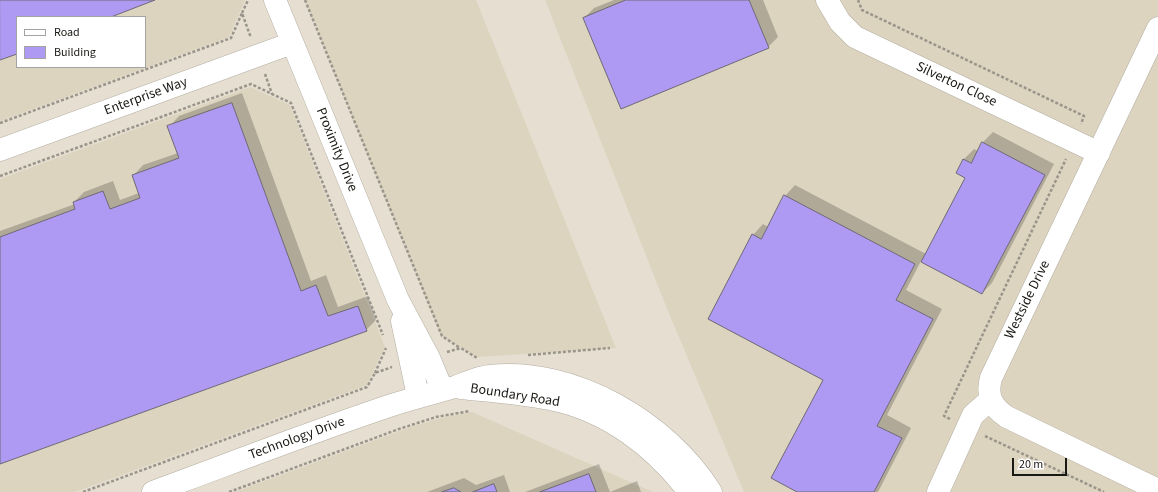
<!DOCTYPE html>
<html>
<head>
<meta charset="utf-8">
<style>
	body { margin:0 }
	#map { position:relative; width:1158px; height:492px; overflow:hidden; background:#e5ded1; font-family:"Source Sans 3",sans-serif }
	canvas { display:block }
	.legend { position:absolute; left:16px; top:16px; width:130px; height:52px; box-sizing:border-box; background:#fff; border:1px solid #a3a3a1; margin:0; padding:5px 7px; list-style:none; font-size:12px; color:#1a1813 }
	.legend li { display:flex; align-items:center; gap:8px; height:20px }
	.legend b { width:20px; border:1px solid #a3a3a1 }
	.scale { position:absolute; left:1012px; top:458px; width:55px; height:18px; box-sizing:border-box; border:2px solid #1a1813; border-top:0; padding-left:5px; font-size:12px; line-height:14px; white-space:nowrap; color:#1a1813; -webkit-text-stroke:3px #fff; paint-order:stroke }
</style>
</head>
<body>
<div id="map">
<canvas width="1158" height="492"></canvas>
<ul class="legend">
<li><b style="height:5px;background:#fff"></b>Road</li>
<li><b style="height:11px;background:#af9af3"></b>Building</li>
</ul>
<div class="scale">20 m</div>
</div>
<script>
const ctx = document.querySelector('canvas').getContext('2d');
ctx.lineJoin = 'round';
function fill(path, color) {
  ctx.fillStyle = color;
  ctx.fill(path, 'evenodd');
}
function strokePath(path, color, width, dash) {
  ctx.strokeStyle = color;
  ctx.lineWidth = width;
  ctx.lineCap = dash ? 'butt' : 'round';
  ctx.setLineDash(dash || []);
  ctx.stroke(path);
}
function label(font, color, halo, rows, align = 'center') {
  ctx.font = font + ' "Source Sans 3",sans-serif';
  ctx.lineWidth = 3;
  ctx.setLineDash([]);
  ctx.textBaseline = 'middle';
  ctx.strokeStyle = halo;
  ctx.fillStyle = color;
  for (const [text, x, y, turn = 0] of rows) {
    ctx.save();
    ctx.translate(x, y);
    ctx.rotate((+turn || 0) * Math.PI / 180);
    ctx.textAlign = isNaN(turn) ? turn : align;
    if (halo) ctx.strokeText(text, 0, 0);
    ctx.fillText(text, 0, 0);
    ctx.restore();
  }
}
const industrial = new Path2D(`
	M0 0H245L229 37 0 121ZM17 17H145V67H17Z
	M305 0H476L616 348 477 357 441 336Z
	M545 0H1158V492H744L666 306Z
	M250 87 290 105 385 347 367 385 75 492H0V179Z
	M472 412 653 492H235L408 428 437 419Z`);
const shadow = new Path2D(`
	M614 0H763L778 37 768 47 584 18 594 8Z
	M242 93 311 281 326 275 338 307 368 296 376 320 366 330 0 463V231L75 204 74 202 84 192 113 181 120 200 139 193 133 176 143 165 178 153 169 127 179 116Z
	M993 132 1054 164 992 283 982 293 921 261 906 290 942 309 887 415 911 428 878 492H799L824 379 709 319 753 235 763 224 768 227 785 196 795 185 926 254 966 178 957 173 964 159 974 149 978 151 983 142Z
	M599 464 610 492 637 481 641 492H525Z
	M504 475 510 492H427L464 478 476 485Z`);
const building = new Path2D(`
	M0 0H155L111 17H17V54L0 60Z
	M626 0H749L769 48 621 109 583 18Z
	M232 103 301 291 316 285 328 316 358 306 367 331 0 464V237L75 209 73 202 103 191 110 209 140 198 132 175 179 158 167 126Z
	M982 142 1045 175 982 294 921 262 965 178 956 173 963 159 971 163Z
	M784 195 915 264 896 300 933 319 877 426 902 438 874 492H797L771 478 823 380 708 319 752 234 761 239Z
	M589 474 596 492H540Z
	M494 484 497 492H473Z
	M454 488 461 492H442Z`);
const path = new Path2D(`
	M305 0 442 336 460 348
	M858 0 862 10 1084 116 1081 124
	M242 13 248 0
	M265 74 272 94
	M0 123 231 38 242 13 251 38
	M0 176 251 84 291 103 383 335
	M447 352 461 348 477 358
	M528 355 610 348
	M375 373 386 348
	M950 419 944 416 1066 159
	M985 436 1104 492
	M83 492 367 387 375 373 392 367
	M229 492 399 429 436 417 470 411`);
const minor = new Path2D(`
	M275 0 398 300 429 358 442 389
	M827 0 840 22 855 37 1099 153
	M1158 28 991 378C986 396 992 407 1007 417L1158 490
	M0 150 292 43
	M402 321 418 396
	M461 388C491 391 521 393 550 399 607 410 655 447 689 492
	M153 492C232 463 311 432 392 405 413 398 434 393 455 387 466 383 478 377 490 376 574 367 667 422 711 492
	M938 492 973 415 990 400`);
const streetNames = [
	["Silverton Close",956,85,25],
	["Enterprise Way",146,97,-20],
	["Proximity Drive",336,150,68],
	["Westside Drive",1028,300,-64],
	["Boundary Road",515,396,9],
	["Technology Drive",297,439,-20]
];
fill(industrial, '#ddd4bf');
fill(shadow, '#0003');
fill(building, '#af9af3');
strokePath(building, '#6d6a76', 1);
strokePath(minor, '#b4aea2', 23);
strokePath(path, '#9a958b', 2.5, [3, 2]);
strokePath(minor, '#fff', 22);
label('14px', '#1a1813', '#fff', streetNames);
</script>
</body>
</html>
